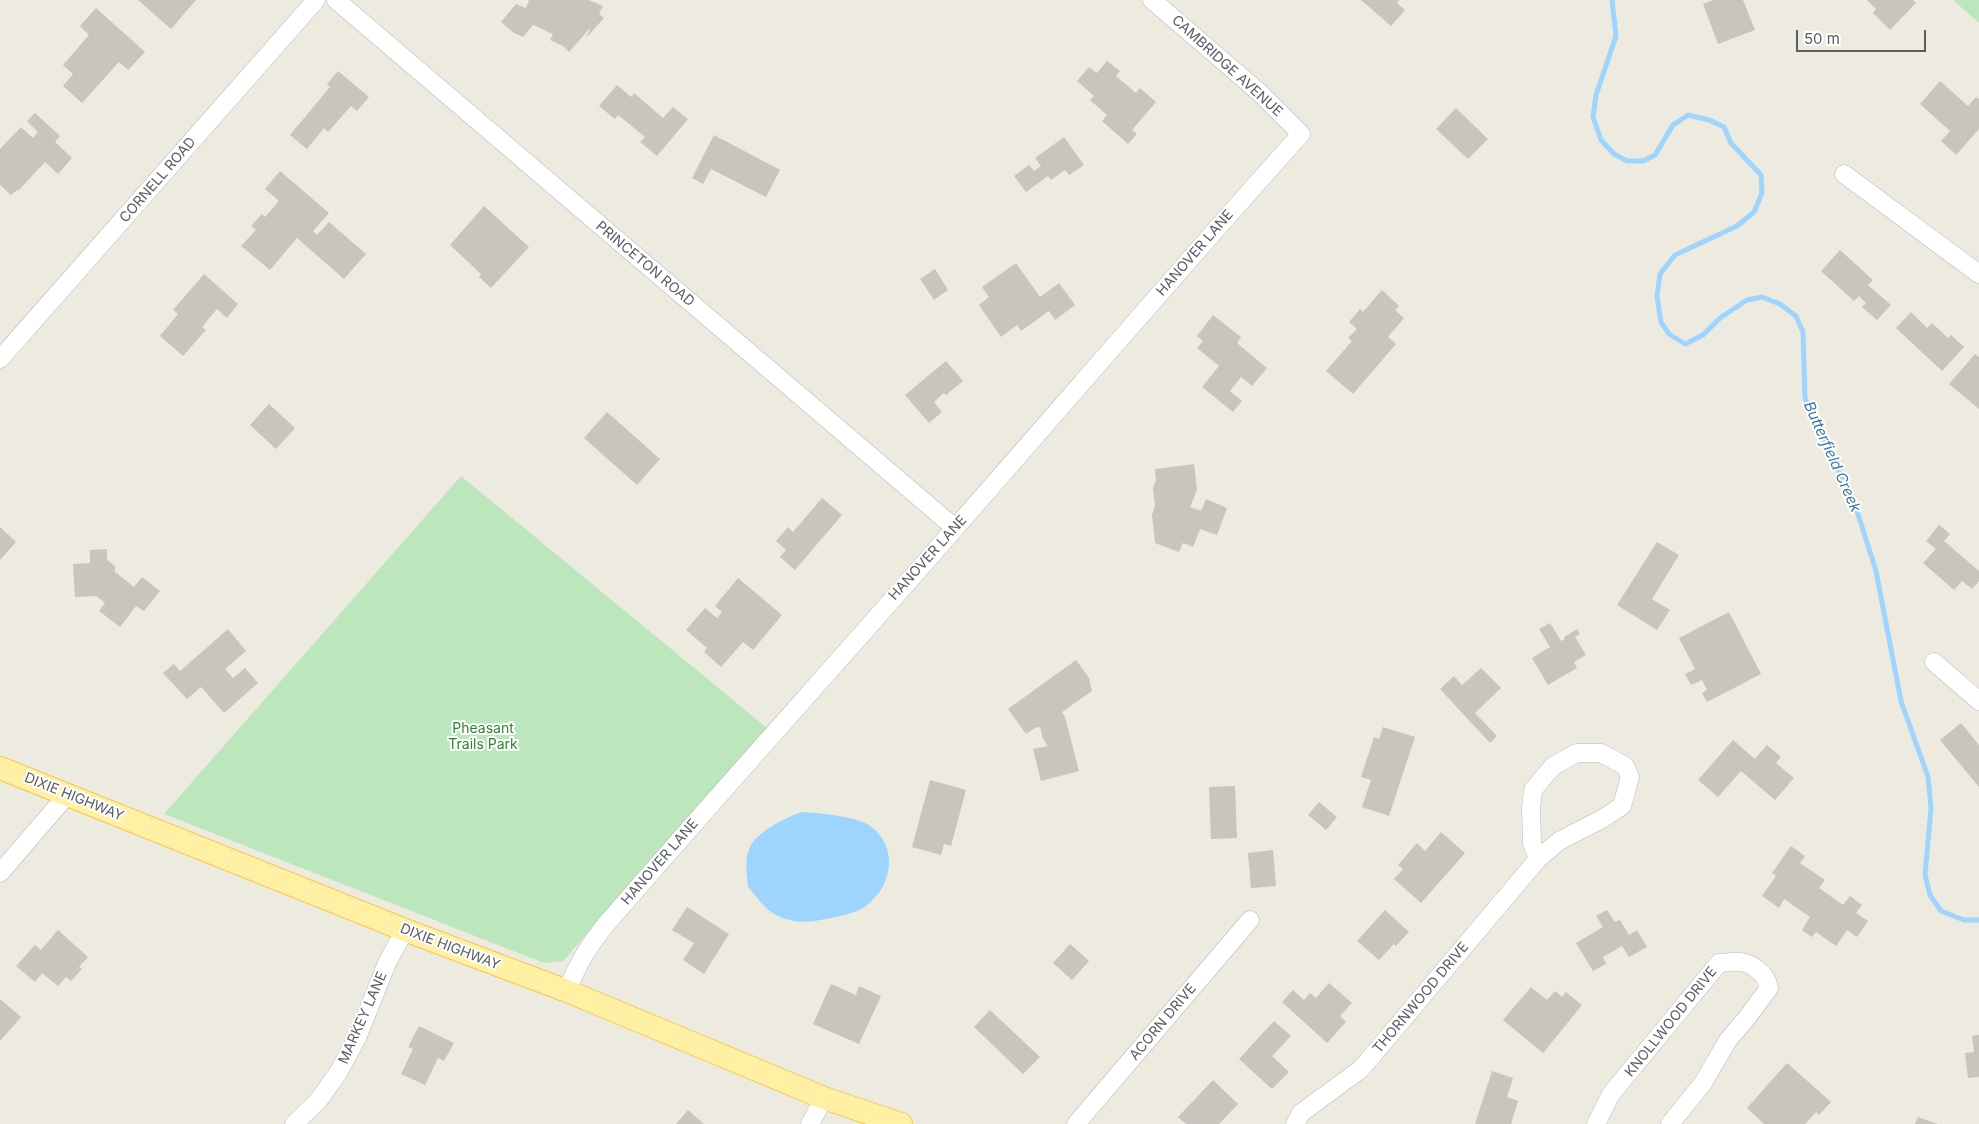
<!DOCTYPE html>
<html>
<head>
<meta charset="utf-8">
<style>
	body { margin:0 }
	#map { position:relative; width:1979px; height:1124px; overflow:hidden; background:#edeae0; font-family:Inter,sans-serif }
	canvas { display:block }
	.scale { position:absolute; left:1796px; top:30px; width:130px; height:22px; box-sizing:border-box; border:2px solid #595d62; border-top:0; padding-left:6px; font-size:15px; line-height:18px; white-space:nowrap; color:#595d62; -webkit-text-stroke:4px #fff; paint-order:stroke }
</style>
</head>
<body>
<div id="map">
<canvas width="1979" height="1124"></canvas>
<div class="scale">50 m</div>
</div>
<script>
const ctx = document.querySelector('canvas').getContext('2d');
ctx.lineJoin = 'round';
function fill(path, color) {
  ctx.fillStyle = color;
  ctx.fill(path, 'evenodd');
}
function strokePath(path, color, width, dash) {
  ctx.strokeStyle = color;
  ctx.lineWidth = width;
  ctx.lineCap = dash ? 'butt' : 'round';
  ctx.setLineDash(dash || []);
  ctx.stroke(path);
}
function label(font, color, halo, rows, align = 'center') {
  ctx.font = font + ' Inter,sans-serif';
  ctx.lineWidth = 4;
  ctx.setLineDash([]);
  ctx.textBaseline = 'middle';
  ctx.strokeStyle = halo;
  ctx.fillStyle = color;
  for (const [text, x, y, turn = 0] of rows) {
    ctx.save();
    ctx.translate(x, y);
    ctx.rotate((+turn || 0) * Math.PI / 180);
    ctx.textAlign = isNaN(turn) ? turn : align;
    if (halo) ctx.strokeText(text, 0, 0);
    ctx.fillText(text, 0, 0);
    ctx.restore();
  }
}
const green = new Path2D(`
	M1953 0H1979V23Z
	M461 476 767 728 563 961 544 963 164 814Z`);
const water = new Path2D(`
	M802 812C819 813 854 816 869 825 900 847 893 888 863 908 852 914 839 916 826 919 806 923 790 924 771 912 762 905 755 895 748 887 747 874 744 859 750 847 756 832 787 817 802 812Z`);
const stream = new Path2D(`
	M1612 0 1616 36 1596 95 1593 117 1601 140 1614 154 1627 161H1643L1655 155 1673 125 1688 115 1709 120 1724 127 1731 143 1761 175 1762 193 1754 212 1737 226 1675 255 1660 274 1657 296 1661 322 1669 334 1685 344 1703 335 1720 318 1747 300 1762 297 1780 304 1796 316 1803 332 1805 398 1857 511 1876 571 1901 701 1928 777 1931 808 1925 875 1930 895 1941 911 1964 920H1979`);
const building = new Path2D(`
	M138 0H196L171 29Z
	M529 0H589L603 6 599 14 604 18 586 38 591 27 569 52 563 46 550 40 553 34 533 25 523 37 514 33 501 22 516 4 526 8Z
	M1361 0H1399L1397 3 1405 10 1391 26Z
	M1714 0H1743L1755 30 1718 44 1703 4Z
	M1867 0H1913L1916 3 1890 30 1873 13 1876 9Z
	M96 8 145 52 128 70 119 62 82 103 63 86 73 74 63 65 89 35 80 26Z
	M1107 61 1120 71 1116 76 1136 93 1140 88 1156 102 1132 130 1137 134 1128 144 1102 121 1107 115 1090 100 1094 96 1077 81 1089 67 1097 73Z
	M338 71 369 97 357 111 351 106 328 132 324 128 307 149 290 135 330 87 327 84Z
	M1940 81 1968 106 1976 97 1979 99V129L1956 155 1941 141 1950 131 1920 104Z
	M617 85 631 97 634 93 663 118 673 107 688 119 657 156 640 142 645 137 618 115 615 119 599 106Z
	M1456 108 1488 139 1468 159 1436 129Z
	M35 113 60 136 55 142 72 158 58 174 45 162 18 191 17 190 11 195 0 185V149L21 127 33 138 38 132 27 121Z
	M714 135 780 170 766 197 711 169 703 184 692 178Z
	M1064 137 1084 165 1069 175 1065 170 1051 180 1048 176 1026 192 1014 176 1029 165 1034 171 1041 166 1035 158Z
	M280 171 329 213 313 231 317 235 329 222 366 254 344 279 297 238 270 270 241 246 256 230 251 226 262 214 265 217 279 201 265 189Z
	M484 206 529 247 491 288 479 277 481 274 450 245Z
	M1840 250 1873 280 1868 285 1891 305 1877 320 1862 307 1866 303 1859 296 1854 301 1821 271Z
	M1016 263 1040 297 1059 283 1075 305 1055 320 1049 311 1021 331 1017 325 1001 337 979 305 989 297 982 287Z
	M935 269 948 290 934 300 920 279Z
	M204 274 238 304 227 318 217 309 202 327 206 330 183 356 160 336 178 314 173 310Z
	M1382 290 1399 306 1395 310 1404 318 1388 337 1396 344 1353 394 1326 371 1352 341 1348 338 1357 329 1349 322 1360 309 1363 312Z
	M1911 312 1927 328 1932 323 1948 338 1951 335 1964 347 1942 371 1896 328Z
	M1213 315 1241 337 1237 343 1267 368 1252 386 1241 377 1230 391 1242 401 1233 412 1202 387 1219 366 1197 348 1203 341 1197 336Z
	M1975 354 1979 357V409L1949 384Z
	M946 361 963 381 946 395 944 393 934 402 942 412 929 423 905 395Z
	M269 404 295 428 276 449 250 425Z
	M607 412 660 459 637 485 584 438Z
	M1194 464 1197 490 1190 507 1201 511 1206 499 1227 508 1217 535 1200 529 1193 547 1183 543 1179 552 1155 543 1152 515 1155 506 1153 488 1156 481 1155 469Z
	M822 498 842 515 795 570 780 557 786 550 776 541 788 527 793 532Z
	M1939 525 1950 534 1944 541 1979 571V581L1972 589 1962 581 1954 590 1923 563 1936 549 1926 541Z
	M0 527 16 542 0 560Z
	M1657 542 1679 555 1652 599 1670 610 1657 630 1617 605Z
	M107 549V560L115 566V572L134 587 142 577 160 591 144 611 136 606 120 627 99 611 105 603 96 596 75 597 73 564 90 563V550Z
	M738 578 782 615 753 650 743 642 721 667 704 652 707 648 686 630 705 608 717 618 722 612 715 606Z
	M1729 612 1761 674 1707 702 1702 693 1707 690 1702 680 1691 685 1685 674 1695 669 1679 638Z
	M1550 623 1561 641 1565 639 1564 637 1577 629 1580 634 1575 637 1586 655 1574 662 1577 668 1548 685 1532 658 1550 647 1539 629Z
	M228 629 246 651 225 669 233 678 245 668 258 683 224 713 201 687 187 699 163 673 174 664 180 671Z
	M1076 660 1089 678 1092 691 1062 712 1065 717 1079 771 1041 781 1033 749 1048 746 1043 739 1040 727 1035 728 1026 734 1008 709Z
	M1481 668 1501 688 1475 713 1497 736 1490 743 1440 689 1454 676 1462 685Z
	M1961 723 1979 745V787L1940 740Z
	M1383 727 1415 737 1389 816 1362 807 1371 780 1361 777 1374 737 1379 739Z
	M1733 740 1755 759 1767 745 1781 757 1776 763 1794 778 1775 800 1741 771 1718 797 1698 780Z
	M930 780 966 790 951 846 944 844 941 855 912 847Z
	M1235 786 1237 838 1211 839 1209 787Z
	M1319 802 1337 817 1326 830 1308 815Z
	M1441 832 1465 853 1421 903 1394 879 1403 869 1398 865 1417 843 1425 851Z
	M1791 846 1805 856 1800 863 1825 880 1819 888 1843 905 1850 896 1862 905 1856 913 1868 921 1857 937 1847 930 1836 946 1816 932 1812 937 1802 930 1810 917 1784 899 1779 908 1762 896 1776 876 1772 873Z
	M1273 850 1276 886 1251 888 1248 853Z
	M687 907 729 934 704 974 683 960 694 943 672 930Z
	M1385 910 1409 932 1396 946 1394 944 1379 960 1357 941Z
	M1607 910 1615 922 1620 920 1629 935 1637 930 1647 947 1629 957 1622 946 1603 957 1606 964 1593 971 1576 943 1603 927 1596 916Z
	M58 930 88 957 79 967 82 969 71 981 66 977 58 986 42 973 35 982 16 966 35 945 41 950Z
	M1070 944 1089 961 1072 980 1053 963Z
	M1329 983 1352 1003 1340 1016 1346 1022 1327 1043 1282 1002 1293 990 1304 1000 1310 993 1316 998Z
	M831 984 856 995 859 986 881 996 859 1044 813 1024Z
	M1531 987 1547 1000 1555 991 1562 997 1566 992 1582 1005 1543 1053 1503 1020Z
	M0 999 21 1017 0 1041Z
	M990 1010 1040 1057 1023 1074 974 1027Z
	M1274 1021 1291 1036 1272 1056 1289 1072 1272 1089 1239 1059Z
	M419 1026 454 1043 444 1061 438 1058 425 1085 401 1074 413 1049 408 1047Z
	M1979 1035V1077L1968 1078 1965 1053 1974 1052 1972 1036Z
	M1787 1063 1831 1102 1819 1115 1816 1112 1805 1124H1764L1747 1108Z
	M1492 1071 1513 1078 1507 1097 1518 1101 1511 1124H1475Z
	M1213 1080 1238 1104 1219 1124H1186L1178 1117Z
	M688 1110 704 1124H676Z
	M1918 1117 1938 1124H1915Z`);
const minor = new Path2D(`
	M336 0 955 528
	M1844 174 1979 274
	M0 359 316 0
	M1934 662 1979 701
	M0 873 67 795
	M567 991C578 963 589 945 608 922 723 789 841 659 957 526 1072 395 1185 263 1301 134L1259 92 1152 0
	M294 1124 318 1101 338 1073 357 1038 387 963 405 930
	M810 1124 824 1098
	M1076 1124 1250 920
	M1295 1124 1301 1113 1361 1069 1538 859 1559 841 1602 819 1622 806 1630 777 1625 766 1601 753H1577L1553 766 1533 790 1531 808 1532 843 1538 859
	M1596 1124 1611 1094 1719 963C1725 963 1733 961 1740 962 1753 963 1767 975 1769 988L1746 1019 1728 1040 1703 1083 1670 1124`);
const major = new Path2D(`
	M0 768 405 930 567 991 824 1098 901 1124`);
const streetNames = [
	["CAMBRIDGE AVENUE",1227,66,42],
	["CORNELL ROAD",158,180,-49],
	["HANOVER LANE",1195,253,-49],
	["PRINCETON ROAD",645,264,40],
	["HANOVER LANE",928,558,-48],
	["DIXIE HIGHWAY",74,797,22],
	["HANOVER LANE",660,862,-49],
	["DIXIE HIGHWAY",450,947,21],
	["THORNWOOD DRIVE",1421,998,-50],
	["MARKEY LANE",363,1018,-66],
	["ACORN DRIVE",1163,1022,-50],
	["KNOLLWOOD DRIVE",1671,1022,-51]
];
const parkNames = [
	["Pheasant",483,729],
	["Trails Park",483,745]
];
const waterNames = [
	["Butterfield Creek",1832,457,66]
];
fill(green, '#bce6bb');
fill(water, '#9ed5ff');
strokePath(stream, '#9ed5ff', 5);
fill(building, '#c8c4be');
strokePath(minor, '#b6b9be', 19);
strokePath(major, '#f6c750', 24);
strokePath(minor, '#fff', 18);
strokePath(major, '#fff0a3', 22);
label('14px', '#595d62', '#fff', streetNames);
label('14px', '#308234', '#fff', parkNames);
label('italic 15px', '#3976b4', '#fff', waterNames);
</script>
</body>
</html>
